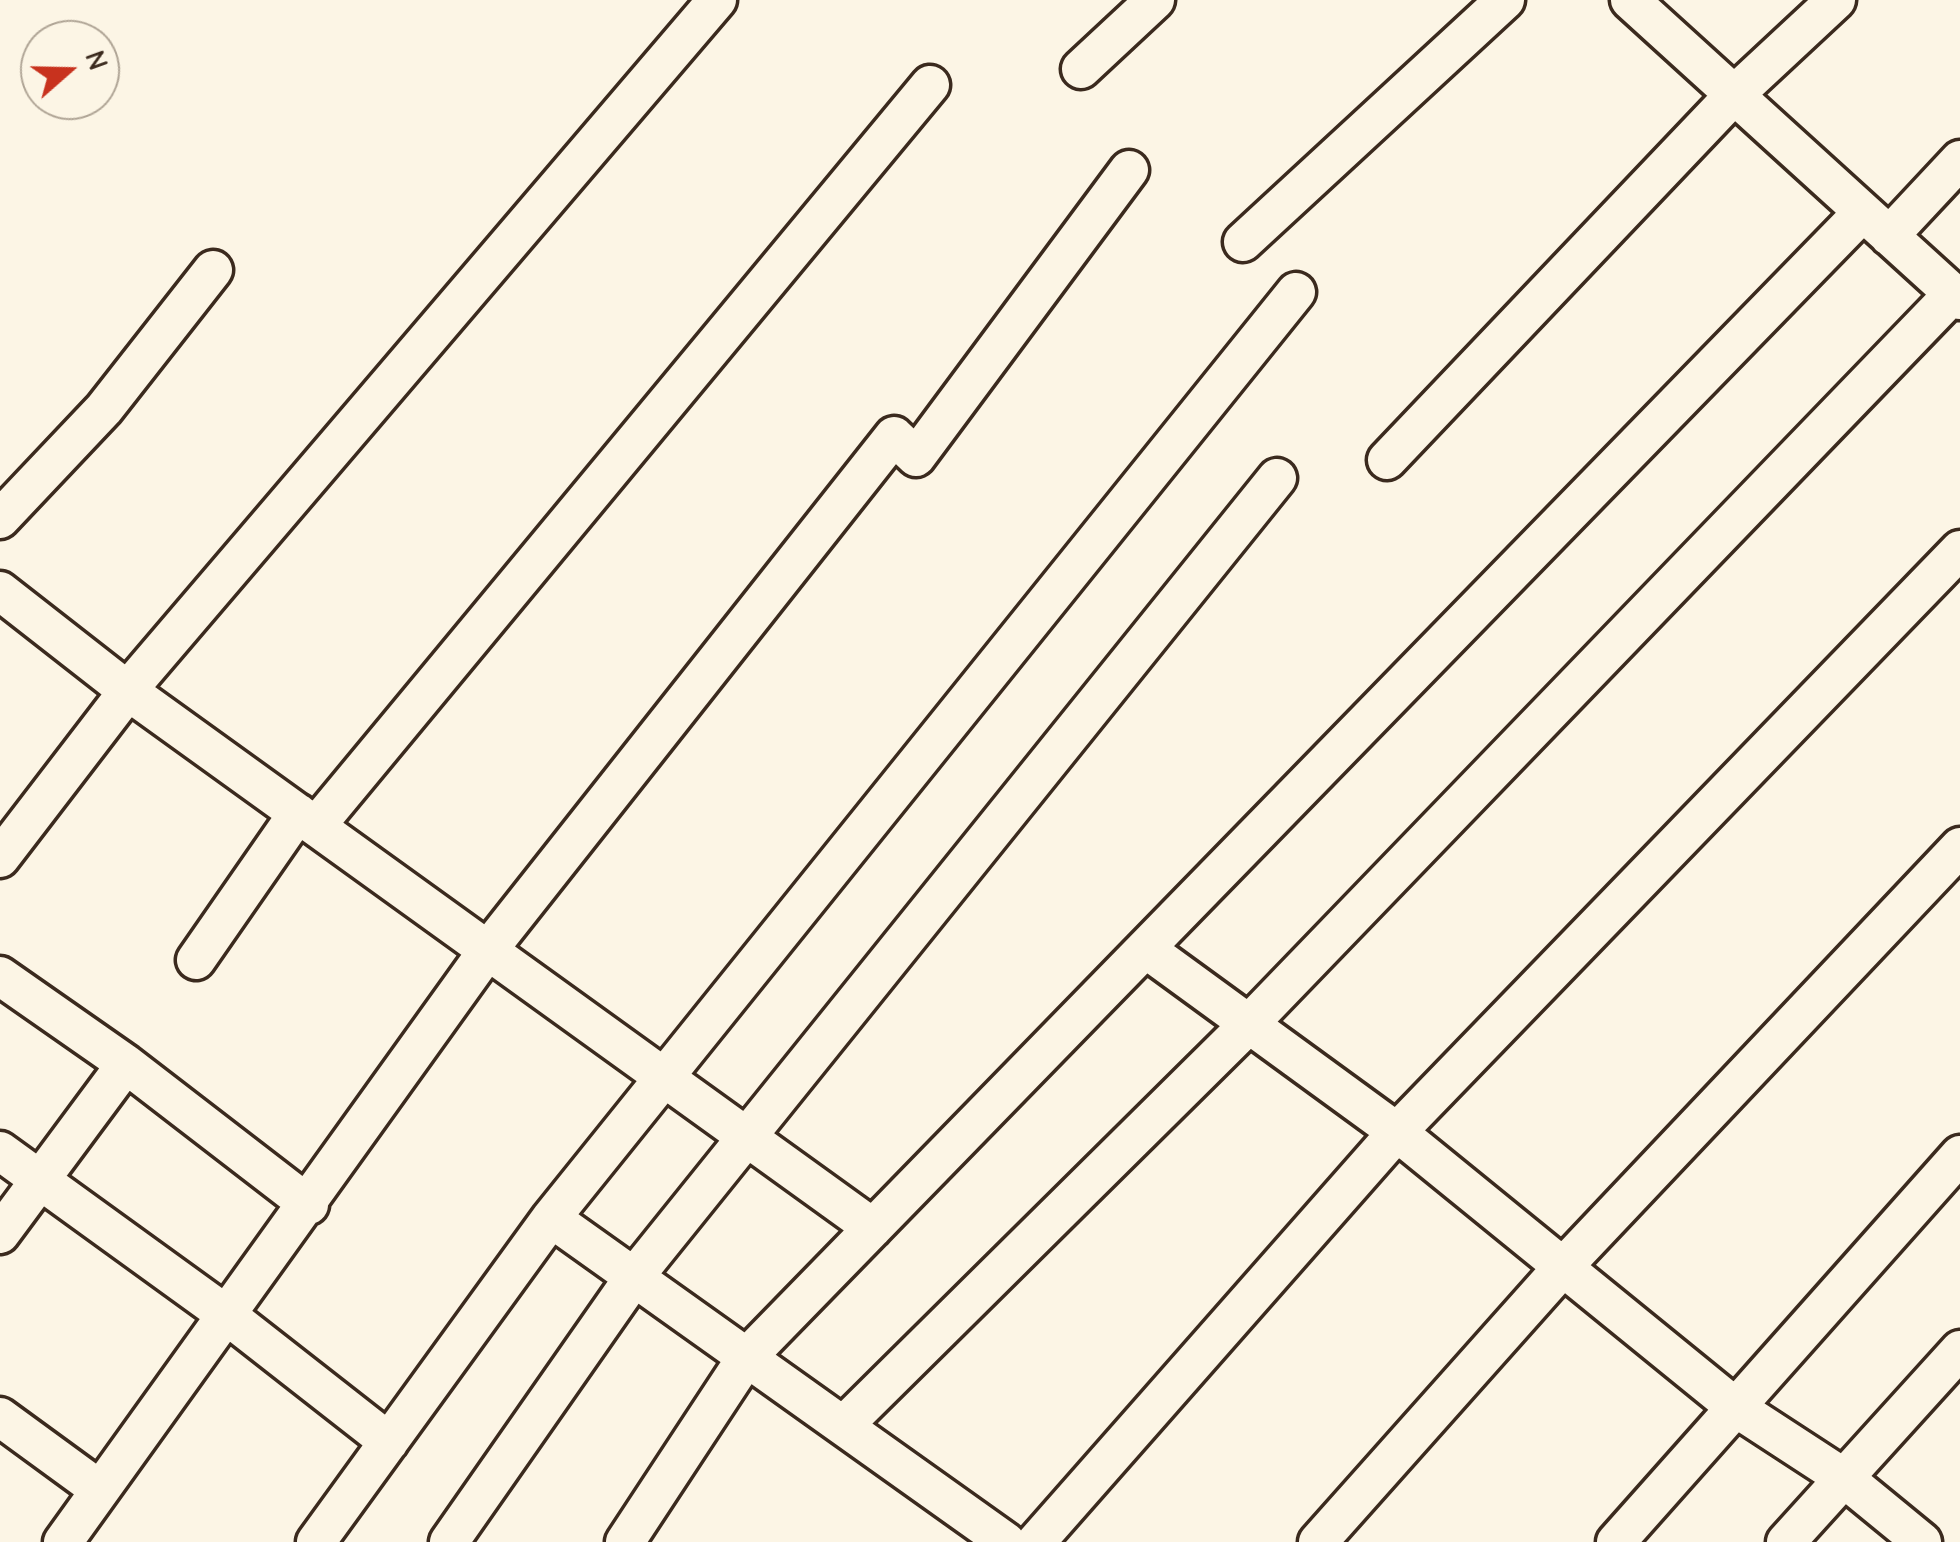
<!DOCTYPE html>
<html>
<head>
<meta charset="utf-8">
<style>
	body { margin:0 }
	#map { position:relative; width:1960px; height:1542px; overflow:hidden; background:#fcf5e5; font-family:"Comic Neue",sans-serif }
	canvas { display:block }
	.north { position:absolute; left:20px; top:20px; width:100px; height:100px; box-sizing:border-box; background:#fcf5e5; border:2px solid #afa495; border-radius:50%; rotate:70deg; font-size:28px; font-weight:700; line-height:40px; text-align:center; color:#3b2a1e }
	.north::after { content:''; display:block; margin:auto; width:35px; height:45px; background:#c8321e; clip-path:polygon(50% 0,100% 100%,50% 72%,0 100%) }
</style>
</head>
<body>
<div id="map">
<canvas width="1960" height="1542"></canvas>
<div class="north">N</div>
</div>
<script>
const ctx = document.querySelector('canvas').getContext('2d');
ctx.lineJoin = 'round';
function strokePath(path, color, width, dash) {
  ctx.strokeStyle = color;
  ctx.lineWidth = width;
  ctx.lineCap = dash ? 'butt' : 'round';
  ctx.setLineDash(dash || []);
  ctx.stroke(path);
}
const street = new Path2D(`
	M1630 0 1960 300
	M1081 69 1155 0
	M1889 236 1960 160
	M1243 242 1505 0
	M1387 460 1734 95 1836 0
	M0 519 104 409 213 270
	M0 591 128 691 873 1228
	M316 826 930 85
	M0 858 138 678 717 0
	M1146 949 1397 1132 1735 1407 1844 1478 1922 1542
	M196 960 298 813
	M0 976 126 1064 309 1205
	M0 1151 228 1316 389 1442
	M551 1218 1006 1542
	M0 1234 126 1064
	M0 1417 100 1490
	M843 1426 1247 1026 1953 294
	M63 1542 488 950 894 436 916 457 1129 170
	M316 1542 551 1218 1296 292
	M449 1542 634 1277 1277 478
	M625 1542 746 1358 1863 212
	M1036 1542 1397 1132 1960 550
	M1318 1542 1562 1268 1960 847
	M1616 1542 1960 1155
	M1786 1542 1960 1350`);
strokePath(street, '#3b2a1e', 45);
strokePath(street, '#fcf5e5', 38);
</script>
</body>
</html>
